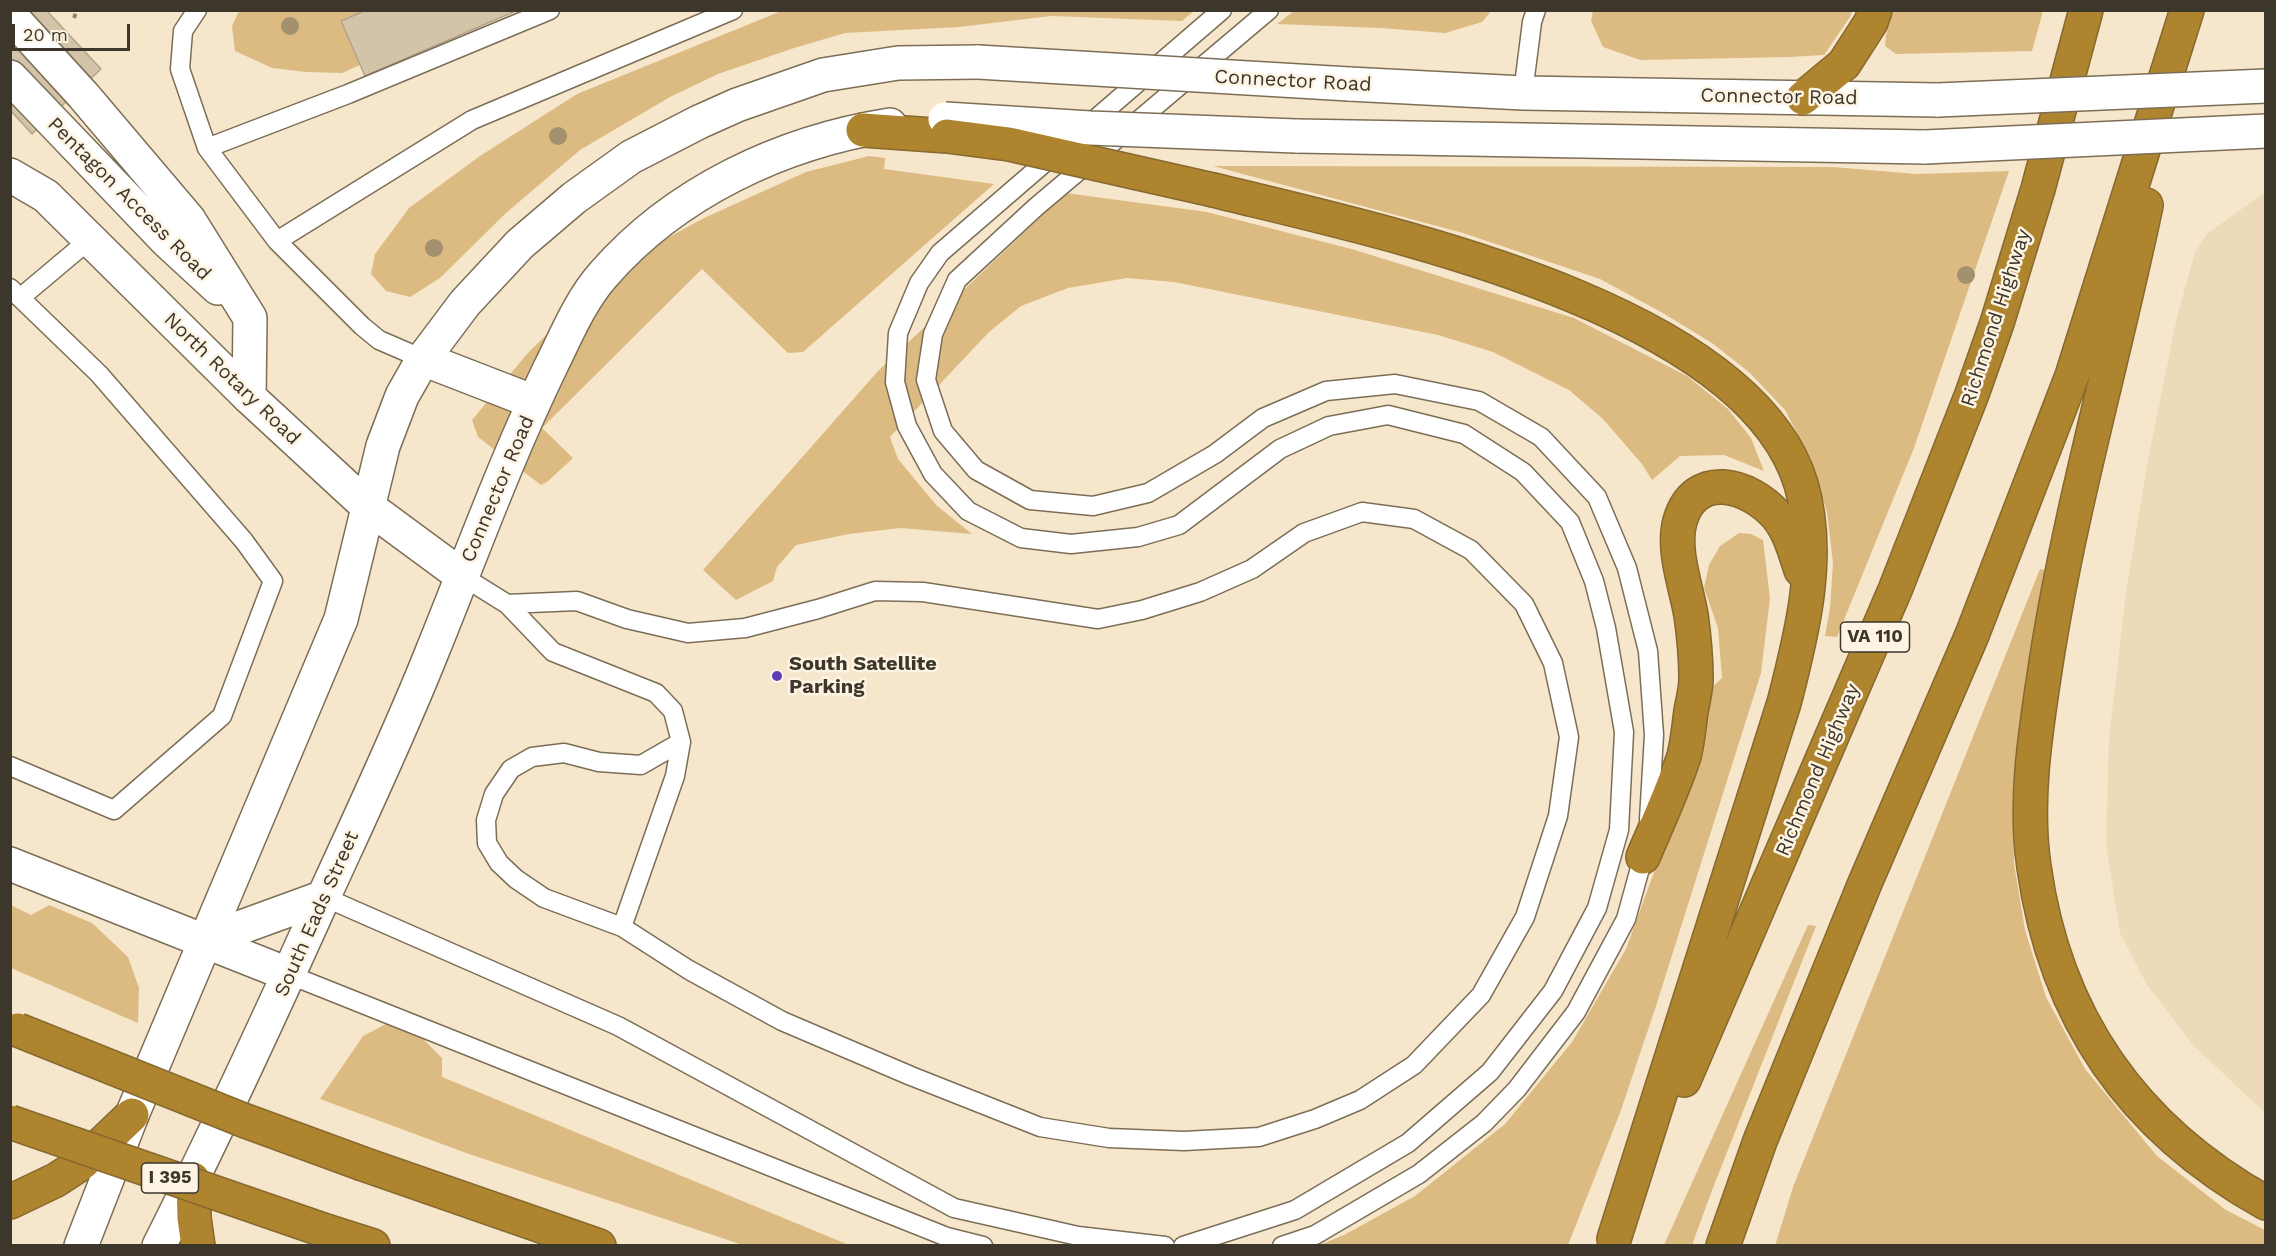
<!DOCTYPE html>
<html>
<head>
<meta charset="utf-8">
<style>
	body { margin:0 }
	#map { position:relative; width:2276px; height:1256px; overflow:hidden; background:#f6e6cb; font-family:"Work Sans",sans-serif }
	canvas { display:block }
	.frame { position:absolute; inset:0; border:12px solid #3c362b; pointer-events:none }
	.scale { position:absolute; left:12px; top:24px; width:118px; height:27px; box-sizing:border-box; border:3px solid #3c362b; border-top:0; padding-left:8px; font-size:18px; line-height:21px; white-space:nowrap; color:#3c362b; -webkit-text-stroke:4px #fef4e4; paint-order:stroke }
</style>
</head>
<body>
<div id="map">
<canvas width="2276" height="1256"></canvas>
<div class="frame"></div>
<div class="scale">20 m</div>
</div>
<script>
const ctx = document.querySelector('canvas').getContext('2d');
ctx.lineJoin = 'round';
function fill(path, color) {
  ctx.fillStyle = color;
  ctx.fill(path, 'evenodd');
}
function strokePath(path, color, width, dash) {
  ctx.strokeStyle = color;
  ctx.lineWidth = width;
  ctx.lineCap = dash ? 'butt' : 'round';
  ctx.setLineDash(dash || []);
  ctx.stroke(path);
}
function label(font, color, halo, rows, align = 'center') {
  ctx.font = font + ' "Work Sans",sans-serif';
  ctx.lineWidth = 5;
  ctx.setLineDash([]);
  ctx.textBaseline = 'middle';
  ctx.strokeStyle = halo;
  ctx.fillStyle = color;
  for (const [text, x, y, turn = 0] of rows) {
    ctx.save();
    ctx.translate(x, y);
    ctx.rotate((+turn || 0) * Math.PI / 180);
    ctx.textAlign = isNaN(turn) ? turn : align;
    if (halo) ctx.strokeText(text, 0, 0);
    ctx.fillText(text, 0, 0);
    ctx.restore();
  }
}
const built = new Path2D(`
	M2265 192V1113L2193 1045 2147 985 2120 933 2106 844 2109 739 2126 593 2147 465 2177 317 2195 252 2207 234Z`);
const green = new Path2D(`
	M784 10 1194 11 1182 21 1051 16 959 27 845 33 791 49 718 74 670 97 580 150 506 213 440 278 410 297 386 291 371 274 375 254 409 208 480 156 577 94Z
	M239 11H366L341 21 360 65 342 73 306 72 272 68 235 51 232 26Z
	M1294 11V10L1491 11 1482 22 1445 33 1381 28 1277 24Z
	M1593 11 1852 10V11L1850 17 1824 55 1789 57 1640 60 1603 47 1591 21Z
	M1893 11V10L2043 11 2032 51 1896 54 1885 46 1886 35Z
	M869 156 885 158 884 169 994 184 803 352 788 353 702 269 542 428 573 458 547 482 541 485 478 437 472 420 527 354 559 322 647 249 704 218 806 172Z
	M1213 166 1832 167 1917 174 2009 171 1914 448 1837 637 1825 636 1830 608 1833 563 1827 512 1811 461 1785 410 1750 373 1712 343 1661 312 1600 279 1463 233Z
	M1066 193 1207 212 1355 250 1574 318 1687 376 1728 409 1751 438 1764 471 1724 455 1680 456 1652 480 1642 464 1603 419 1569 390 1493 352 1438 335 1174 282 1127 278 1068 288 1021 306 989 332 890 437 898 459 936 505 972 534 900 528 849 534 796 545 777 567 773 581 736 600 703 570 878 371Z
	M1739 533 1751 534 1763 540 1770 598 1761 673 1656 1006 1620 1113 1568 1245 1317 1246 1344 1235 1415 1196 1505 1124 1572 1042 1626 949 1657 864 1679 717 1722 678 1718 628 1704 588 1709 565 1720 546Z
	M2040 569 2051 571 2026 687 2013 797 2014 864 2025 930 2046 997 2085 1069 2157 1156 2226 1210 2265 1230V1245L1775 1246 1793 1187Z
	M11 905 31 915 49 905 92 923 128 957 139 988 138 1023 11 968Z
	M1808 925 1816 926 1711 1193 1692 1245H1664Z
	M386 1024 419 1035 442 1058V1077L849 1245H743L469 1154 320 1099 363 1036Z`);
const building = new Path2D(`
	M10 10H46L101 69 32 134 10 110Z
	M366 10H518L365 76 341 21Z`);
const path = new Path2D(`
	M74 18 77 10`);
const lane = new Path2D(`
	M197 10 183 31 180 69 207 148 277 241 362 326 379 340 423 359
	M1269 10 1036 207 957 280 933 334 926 380 943 431 976 470 1030 500 1093 506 1148 493 1215 454 1263 418 1326 391 1395 384 1479 401 1541 437 1597 497 1627 568 1648 651 1654 735 1649 819
	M1523 93 1532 22 1536 10
	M1085 128 1222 10
	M207 148 348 94 550 10
	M1057 152 940 253 919 283 898 333 895 382 907 426 933 474 968 511 1021 538 1071 544 1138 537 1179 525 1280 449 1329 426 1388 415 1464 434 1523 472 1570 522 1594 581 1606 628 1624 732 1619 830 1597 908 1553 991 1490 1072 1408 1143 1295 1210 1183 1246
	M277 241 472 120 733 10
	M10 288 99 374 244 541 273 581 222 716 114 810 10 766
	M20 298 89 240
	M462 576 507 604 553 652 656 693 673 711 681 742 675 776 622 927 689 970 782 1021 911 1076 1040 1127 1109 1138 1184 1141 1259 1137 1315 1119 1360 1100 1414 1065 1481 995 1525 917 1558 816 1569 737 1553 663 1524 604 1471 550 1414 519 1362 512 1304 533 1252 569 1200 592 1142 610 1098 619 923 592 875 591 818 609 745 628 688 633 627 619 577 601 507 604
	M324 897 618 1026 954 1208 1078 1236 1165 1246
	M622 927 544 898 516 879 499 863 487 843 486 820 494 794 511 769 532 757 564 753 599 762 641 765 681 742
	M290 975 947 1237 983 1246
	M1282 1246 1315 1235 1419 1174 1484 1123 1517 1089 1576 1012 1626 919 1645 850`);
const street = new Path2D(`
	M10 15 83 95 189 220 250 318 249 397
	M10 77 167 241 218 288`);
const secondary = new Path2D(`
	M1349 84 1523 93 1938 100
	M1296 136 1925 147
	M10 175 46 196 249 397 367 506 462 576
	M423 359 534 402
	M10 864 290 975
	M206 940 324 897
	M81 1246 132 1115 341 619 383 446 402 396 423 359 465 303 520 244 574 198 631 157 699 122 737 105 823 75 898 63 978 62
	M159 1246C217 1131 271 1014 324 896 361 815 399 735 432 652 471 556 506 459 551 366 566 336 580 301 603 275 675 192 782 142 890 125`);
const highway = new Path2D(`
	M1803 98 1844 64 1871 22 1875 10
	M863 130 947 136
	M1213 190C1374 230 1746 305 1801 484 1822 555 1802 634 1784 703L1614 1239
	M2146 205C2114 358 2070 508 2046 663 2036 729 2024 800 2034 867 2055 1018 2133 1129 2266 1203
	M1643 857C1657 824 1673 790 1684 756 1688 741 1689 725 1691 711 1693 700 1696 689 1696 679 1696 658 1694 636 1691 615 1686 586 1672 550 1680 521 1695 469 1749 484 1777 516 1790 532 1795 552 1801 570
	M1684 1080 1895 590 1972 394 1997 323 2038 189 2086 10
	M363 1164 599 1246
	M193 1179 194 1218 198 1246
	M10 1202 56 1180 82 1163 132 1115
	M329 1232 373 1246
	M1723 1246 1760 1141 1865 883 1972 635 2072 376 2187 10`);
const secondaryBridge = new Path2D(`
	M978 62 1349 84
	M1938 100 2266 86
	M945 119 1090 128 1296 136
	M1925 147 2266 131`);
const highwayBridge = new Path2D(`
	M947 136 1009 144 1213 190
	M18 1030 243 1120 363 1164
	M10 1122 329 1232`);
const trees = [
	[290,26],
	[558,136],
	[434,248],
	[1966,275]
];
const markers = [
	[777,676,6,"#5f3db5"]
];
const shields = [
	[1875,637,69],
	[170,1178,57]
];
const shieldNames = [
	["VA 110",1875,637],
	["I 395",170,1178]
];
const streetNames = [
	["Connector Road",1293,81,3],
	["Connector Road",1779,97,1],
	["Pentagon Access Road",129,199,45],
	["Richmond Highway",1996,318,-72],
	["North Rotary Road",232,379,44],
	["Connector Road",498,489,-67],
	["Richmond Highway",1818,770,-67],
	["South Eads Street",317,914,-66]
];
const poiNames = [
	["South Satellite",789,664],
	["Parking",789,687]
];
fill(built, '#eddab9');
fill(green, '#dcbb82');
fill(building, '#d2c3a9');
strokePath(building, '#b2a38a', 1.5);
strokePath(lane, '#7c6e56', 21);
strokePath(street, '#7c6e56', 36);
strokePath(secondary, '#7c6e56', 36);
strokePath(highway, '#86692e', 36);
strokePath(path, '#918674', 4, [4.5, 3]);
strokePath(lane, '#fff', 18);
strokePath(street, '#fff', 33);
strokePath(secondary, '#fff', 33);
strokePath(highway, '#ae842f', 33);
strokePath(secondaryBridge, '#7c6e56', 36, []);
strokePath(highwayBridge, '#86692e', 36, []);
strokePath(secondaryBridge, '#fff', 33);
strokePath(highwayBridge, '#ae842f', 33);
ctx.fillStyle = '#a3906f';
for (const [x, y] of trees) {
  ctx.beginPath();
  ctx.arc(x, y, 9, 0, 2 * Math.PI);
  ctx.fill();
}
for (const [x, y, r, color] of markers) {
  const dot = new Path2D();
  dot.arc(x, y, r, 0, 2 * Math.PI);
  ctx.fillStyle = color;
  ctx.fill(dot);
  strokePath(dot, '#fef4e4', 2);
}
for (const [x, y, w] of shields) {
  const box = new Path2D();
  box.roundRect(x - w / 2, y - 15, w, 30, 4.5);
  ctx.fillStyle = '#fef4e4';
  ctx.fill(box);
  strokePath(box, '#3c362b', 1.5);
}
label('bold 18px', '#3c362b', null, shieldNames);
label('20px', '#3c362b', '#fef4e4', streetNames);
label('bold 20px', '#3c362b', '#fef4e4', poiNames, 'left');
</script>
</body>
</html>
